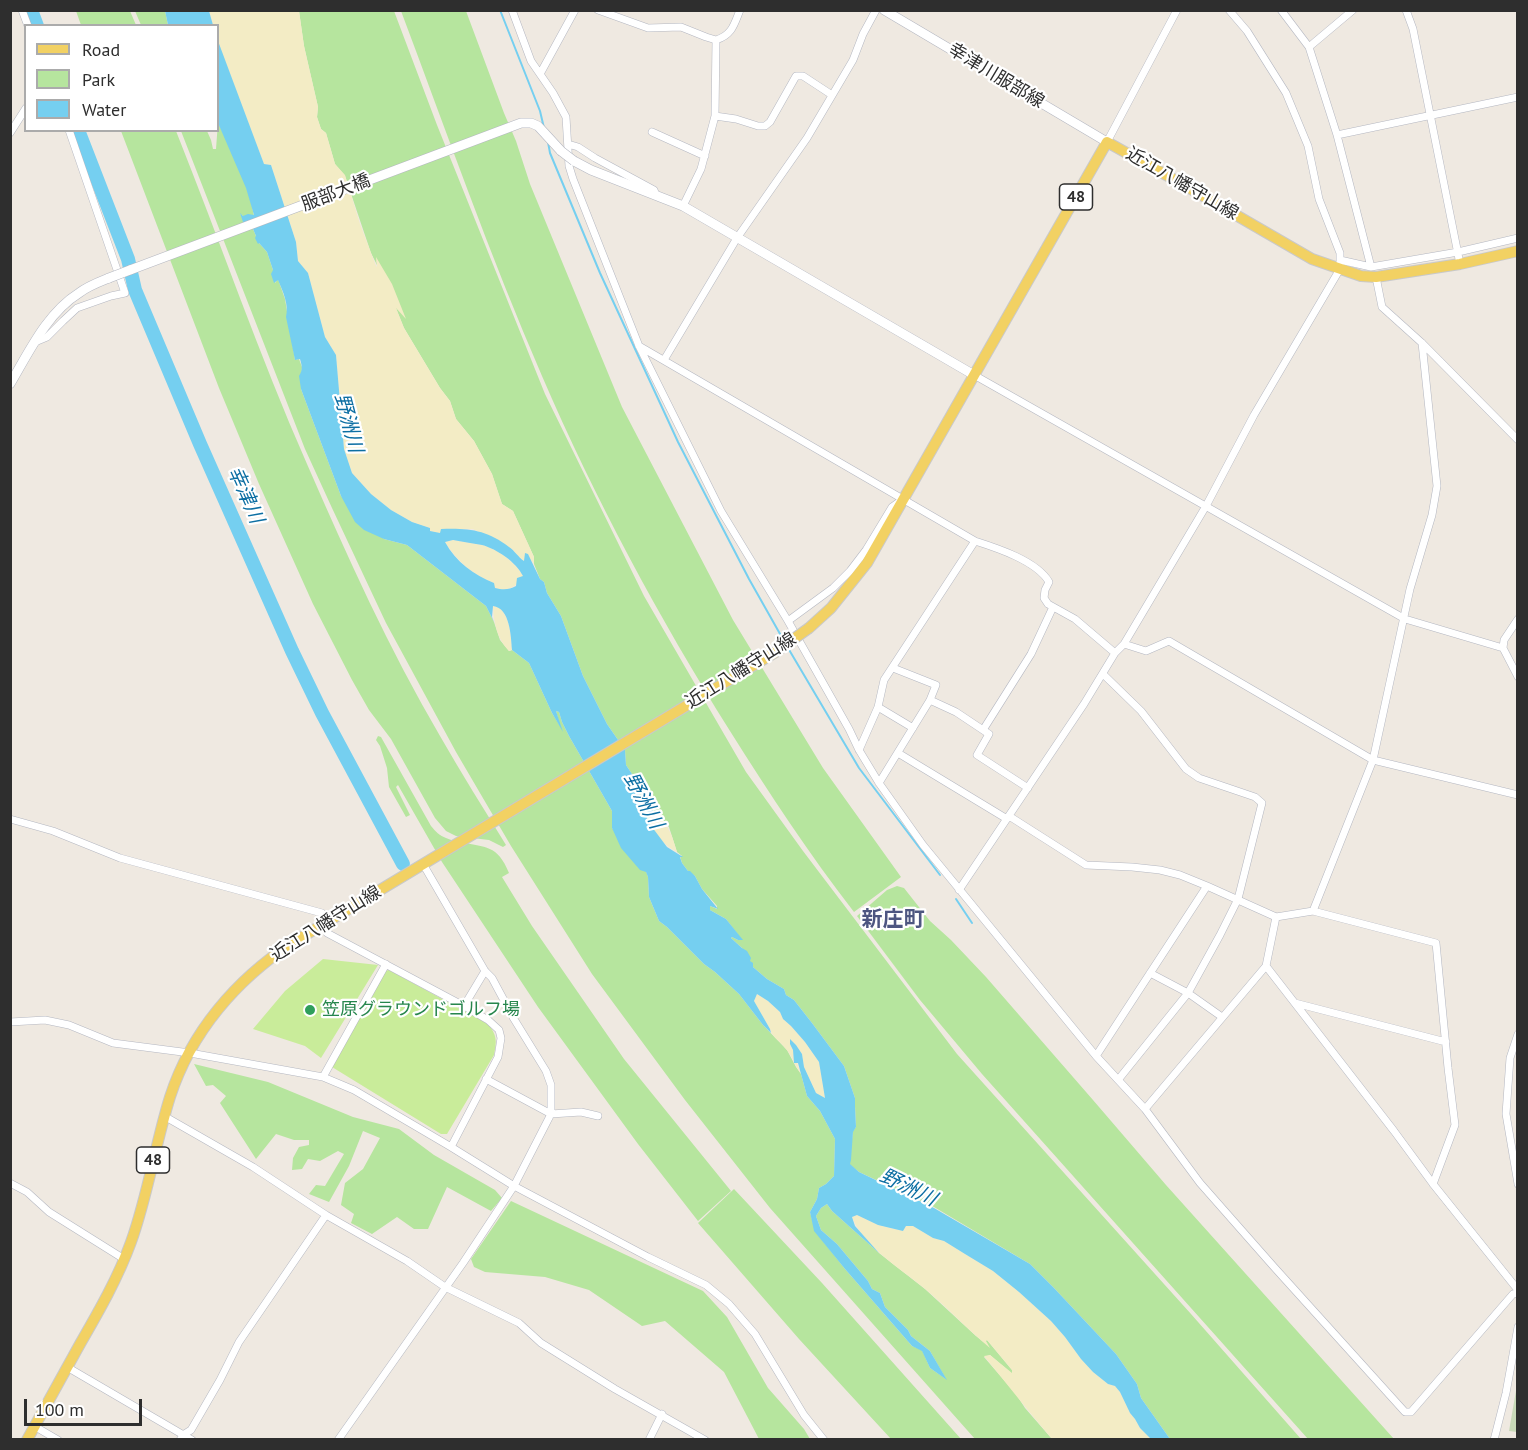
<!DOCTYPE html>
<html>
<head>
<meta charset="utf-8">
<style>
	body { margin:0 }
	#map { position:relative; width:1528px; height:1450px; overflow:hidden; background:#efe9e1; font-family:"PT Sans",sans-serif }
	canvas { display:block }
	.frame { position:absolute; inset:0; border:12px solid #2e2e2e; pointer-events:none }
	.legend { position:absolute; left:24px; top:24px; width:195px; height:108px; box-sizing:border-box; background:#fff; border:2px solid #ababab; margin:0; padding:8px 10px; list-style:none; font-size:18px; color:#2e2e2e }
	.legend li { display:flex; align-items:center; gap:12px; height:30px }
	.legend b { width:30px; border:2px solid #ababab }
	.scale { position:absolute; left:24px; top:1399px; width:118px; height:27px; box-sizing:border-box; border:3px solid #2e2e2e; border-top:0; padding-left:8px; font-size:18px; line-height:21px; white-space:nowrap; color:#2e2e2e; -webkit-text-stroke:4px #fff; paint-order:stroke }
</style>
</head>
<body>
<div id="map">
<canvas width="1528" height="1450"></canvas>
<div class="frame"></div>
<ul class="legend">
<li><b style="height:8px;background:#f2d163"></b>Road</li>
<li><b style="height:16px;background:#b6e59e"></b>Park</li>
<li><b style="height:16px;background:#75cff0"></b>Water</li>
</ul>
<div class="scale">100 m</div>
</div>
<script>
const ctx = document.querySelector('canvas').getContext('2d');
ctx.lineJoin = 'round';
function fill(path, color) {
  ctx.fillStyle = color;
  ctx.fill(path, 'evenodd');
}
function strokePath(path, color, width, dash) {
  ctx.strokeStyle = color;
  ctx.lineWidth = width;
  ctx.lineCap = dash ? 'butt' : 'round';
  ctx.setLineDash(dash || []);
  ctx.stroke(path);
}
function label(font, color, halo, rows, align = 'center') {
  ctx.font = font + ' "PT Sans","Noto Sans JP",sans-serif';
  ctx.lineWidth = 4.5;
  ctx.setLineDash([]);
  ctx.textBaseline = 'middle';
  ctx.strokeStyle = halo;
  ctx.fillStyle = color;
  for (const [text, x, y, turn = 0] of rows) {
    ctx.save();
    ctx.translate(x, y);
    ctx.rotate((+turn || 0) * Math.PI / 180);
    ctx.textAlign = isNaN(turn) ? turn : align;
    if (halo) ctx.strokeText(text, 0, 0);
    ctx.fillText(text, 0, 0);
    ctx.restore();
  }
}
const green = new Path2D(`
	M76 11H130L136 25H81Z
	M135 11H165L168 25H141Z
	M299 11H394L437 125 545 394 644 596 746 772 803 851 957 1054 1191 1314 1301 1439H1170L1141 1398 1137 1384 1116 1354 1054 1288 1030 1264 934 1207 859 1172 849 1164 853 1131 856 1127 855 1106V1098L844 1066 812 1023 794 1000 786 995 784 989 767 979 753 967 742 948 731 938 732 937 738 940H742L726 919 710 910V906L717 909V906L702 889 695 876 688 871 682 863 680 856H682L677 852 669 827 637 792 636 780 626 765 625 750 607 724 583 676 561 616 547 593 544 582 540 579 534 564V557L513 511 502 504 492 474 474 441 456 419 450 401 440 388 404 328 376 259 378 267 371 253 345 176 335 164 326 133 321 129 317 117 318 107 304 46Z
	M401 11H466L504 113 516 141 530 184 622 407 733 620 823 768 901 877 854 912C809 854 769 793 730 731 659 618 595 499 542 376 490 256 447 133 401 11Z
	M218 122C231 151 249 184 254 216H243L240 214 253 229 259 243 267 252 273 270 275 283 278 279 285 299 295 360 299 359 302 367 301 389 341 496 384 539 407 545 486 606 494 622 500 640 509 651 512 650 529 663 552 713 560 726 556 711 559 712 562 722 569 736 612 811V828L646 871 648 877 649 897 659 921 667 927 704 964 715 972 739 994 763 1025 787 1050 796 1067 801 1074 807 1096 820 1111 835 1139 834 1176 826 1184 819 1188 817 1199 810 1212 815 1231 845 1269 912 1346 922 1350 930 1368 946 1379 930 1351 911 1336 908 1330 885 1307 880 1293 872 1289 868 1281 837 1244 821 1230 816 1216 821 1208 827 1204 832 1211 879 1253 925 1289 976 1336 988 1345 985 1341 987 1340 1012 1370V1374L990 1355 984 1357 1016 1394 1025 1408 1052 1439H975L770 1208 685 1100 592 974 511 846 456 752 386 623 332 508 305 449 181 131H207L211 140 213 149H216Z
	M121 131H176C220 241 259 355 307 464 347 556 389 649 440 736 461 773 484 809 506 845L503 847 489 840 456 836 446 831 435 818 391 739 369 710 352 680 313 604 259 484 219 388Z
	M378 736 381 737 431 826C435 831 440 836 446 838 450 840 455 841 460 842 486 848 497 844 509 873L502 877 532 926 624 1059 731 1191 698 1221 638 1144 538 1007 442 862 398 785 396 787 410 815 406 817 389 787 387 768 380 746 376 740Z
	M897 886 904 888 930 921 951 940 986 977 1093 1100 1166 1185 1394 1439H1308L982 1074 920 1000 857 916 887 890Z
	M194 1064 268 1082 353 1117 399 1129 434 1155 495 1190 502 1198 491 1211 447 1187 428 1229H414L397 1217 372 1234 351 1223 354 1214 341 1205 345 1183 363 1169 380 1138 363 1131 349 1166 329 1202 309 1194 316 1185 325 1186 344 1154 338 1151 320 1161 308 1159 302 1169 292 1170 293 1158 299 1147 309 1145V1140H294L276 1134 256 1159 220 1103 226 1096 213 1085 206 1086Z
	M734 1189 822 1283 961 1439H891L799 1339 698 1223Z
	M511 1201 703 1291 727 1317 768 1388 804 1429 810 1439H759L724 1372 665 1321 642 1326 589 1290 545 1277 485 1272 474 1267 471 1259Z`);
const sand = new Path2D(`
	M209 11H299L304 46 318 107 317 117 321 129 326 133 335 164 345 175 360 224 376 266 377 267 376 257 392 284 406 319 396 308 404 328 440 388 450 401 456 419 474 441 492 474 502 504 513 511 534 557V564L532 561H524L519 557 512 549 473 529H442L441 534 430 531V528L412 522 391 510 371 494 352 473 344 449 336 355 325 337 308 273 298 261 296 242 271 165 264 164 218 43V26L213 25Z
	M453 540C462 542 473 543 482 545 498 549 516 563 524 577 515 587 508 592 494 588V583C473 575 457 561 445 542Z
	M493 606 500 608C510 618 511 636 512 650L509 651C497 639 494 623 493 606Z
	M650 813C668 819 672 836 677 852 664 845 651 832 647 818Z
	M757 994 768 1001 780 1012 783 1019 791 1026 805 1042 819 1062 825 1098 816 1093 804 1067 802 1054 796 1045 790 1044 793 1050 794 1063H797L801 1074C795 1066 792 1055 785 1048 780 1041 772 1037 770 1029L754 1001Z
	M857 1215 878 1225 903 1231 906 1226H913L933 1238 944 1241 965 1254 993 1271 1019 1292 1051 1321 1065 1337 1081 1359 1093 1372 1108 1384 1115 1386 1120 1392 1130 1413 1135 1419 1140 1428 1151 1439H1052C1029 1412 1007 1384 984 1356L990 1355 1012 1373V1370L987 1340 986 1341 990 1348C967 1329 947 1307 924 1288 900 1268 864 1247 852 1217Z`);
const cemetery = new Path2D(`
	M1517 1385 1518 1432H1517L1509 1431Z`);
const pitch = new Path2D(`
	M323 959 378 965 321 1058 305 1046 253 1029 285 991Z
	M389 970 488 1024C497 1035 497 1041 494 1055L447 1134H441L332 1067 384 971Z`);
const water = new Path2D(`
	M165 11H209L213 25H168Z
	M218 41 264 164 271 165 296 242 298 261 308 273 325 337 336 355 344 449 352 473 371 494 391 510 412 522 430 528V531L440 533 441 529C469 528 487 530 509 547 515 551 518 557 524 561L525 553 528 554 540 579 544 582 547 593 561 616 583 676 607 724 625 750 626 765 636 780 637 792 657 815 650 813 647 818 649 823 667 847 683 857H680L682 863 688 871H690L695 876 702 889 718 909 710 906V910L726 919 743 940H738L732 937 731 938 742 948 747 951 751 958 750 961 753 963V967L767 979 784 989 786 995 794 1000 812 1023 844 1066 855 1098V1106L856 1127 853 1132 851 1160 850 1164 859 1172 934 1208 1030 1264 1054 1288 1116 1354 1137 1384 1141 1398 1170 1439H1151L1140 1428 1135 1419 1130 1413 1120 1392 1115 1386 1108 1384 1093 1372 1081 1359 1065 1337 1051 1321 1019 1292 993 1271 965 1254 944 1241 933 1238 913 1226H906L903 1231 878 1225 857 1215 852 1217 855 1226 879 1253 832 1211 827 1204 821 1208 816 1216 821 1230 837 1244 868 1281 872 1289 880 1293 885 1307 908 1330 911 1336 930 1351 947 1380 930 1368 922 1351 912 1346 845 1269 814 1231 810 1212 817 1199 819 1188 826 1184 834 1176 835 1139 820 1111 807 1096 798 1063H794L793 1050 790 1044V1039L796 1045 802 1054 804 1067 816 1093 825 1098 819 1062 805 1042 791 1026 783 1019 780 1012 768 1001 757 994 754 1001 770 1029 771 1033 763 1025 739 994 715 972 704 964 667 927 659 921 649 897 648 877 646 872 640 870 621 848 612 828V811L569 736 562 722 559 712 556 711 563 732 552 713 529 663 512 650C511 636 510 608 493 606L492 617 494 622 486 606 407 545 384 539 364 530 355 522 341 496 301 389 299 376C303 370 302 366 300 359L295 360 286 317C289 304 283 292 278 280L274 283 271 274 273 270 267 252 259 243 258 244 255 238 256 236 253 229 244 225 240 213 243 216 248 214 254 215 246 188 218 123V125ZM453 540C462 542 472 543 482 545 497 549 516 562 523 576L517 578 516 586C509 590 503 590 495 588L494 583C474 575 456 562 445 542Z`);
const stream = new Path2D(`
	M500 10 540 111 544 128
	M548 142 550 153 600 273 678 442 749 579 784 641
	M788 648 859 768 940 875
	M956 899 972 923`);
const river = new Path2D(`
	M31 10 37 26
	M78 130 128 259 135 290 200 444 292 651 322 713 403 864`);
const street = new Path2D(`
	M22 10 28 26
	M512 10 531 61 553 93 566 117 569 166 573 179 639 346 721 511 788 621 849 729 859 750 879 783 923 845 1096 1056 1145 1109 1200 1183 1274 1267 1405 1412H1411L1513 1294 1518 1293
	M598 10 648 28 681 27 706 37 716 40
	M1281 10 1309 47 1337 135 1371 267
	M1406 10 1413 29 1460 264
	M1309 47 1353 10
	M540 74 575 10
	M715 116 736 119 758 126H765L770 122 796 76H803L832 95
	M652 132 705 156
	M10 133 26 108
	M1337 135 1518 97
	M1107 142 1177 10
	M568 144 578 147 595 158 654 190 656 195
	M683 206 701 169 715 116 716 40C732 35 734 25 740 10
	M1340 260 1371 267 1458 252 1518 238
	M1376 277 1382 307 1422 343 1518 440
	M35 342 47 337 63 321 77 308 111 296 125 293 69 130
	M639 346 975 541C997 548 1037 561 1049 582L1045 590 1044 598 1048 604 1075 619 1115 653
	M664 360 737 238 807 138 853 60 863 34 876 10
	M974 375 1405 619 1503 648
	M1518 619 1504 640 1503 648 1518 677
	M788 621 833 588 850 571 866 550 892 507 899 502
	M1124 644 1146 651 1169 641 1373 760 1518 795
	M1103 674 1141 711 1186 769 1199 778 1255 797 1262 803 1238 899 1220 935 1188 993 1118 1080
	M930 700 956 712 989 734 977 755 1028 788
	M878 707 913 728
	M983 730 1031 654 1053 607
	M859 750 878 707 884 680 975 541
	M898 753 1007 819
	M879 783 930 700 936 685 893 668
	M1009 816 1086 865 1132 867 1160 870 1180 875 1207 886 1276 917 1313 911 1436 943 1448 1068 1455 1125 1433 1184
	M10 819 53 831 120 858 322 913 329 921
	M959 890 1084 704 1115 653 1124 644 1206 506 1254 415 1340 269V253L1319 199 1308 146 1286 93 1247 31 1229 10
	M1313 911 1373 760 1410 589 1432 515 1437 486 1422 343
	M327 933 464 1006 488 1020 499 1030 501 1038 498 1057 451 1147
	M1266 966 1394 1131 1433 1184 1518 1290
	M1150 973 1188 993 1222 1017
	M1295 1003 1446 1042
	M464 1006 485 971
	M10 1022 45 1020 69 1025 113 1043 190 1053 323 1077 354 1090 451 1147 514 1186 648 1257 706 1285 729 1304 755 1334 804 1415 824 1440
	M1518 1034 1510 1058 1506 1114 1518 1184
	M1096 1056 1207 886
	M323 1077 386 964
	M486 1079 551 1114 581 1112 598 1116
	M1145 1109 1266 966 1276 917
	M164 1116 253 1167 326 1215 407 1261 445 1287 519 1323 541 1343 615 1389 705 1440
	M10 1183 27 1192 49 1212 124 1259
	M67 1367 192 1440
	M34 1426 58 1440
	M180 1440 183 1435 191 1430 220 1380 239 1342 326 1215
	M338 1440 463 1263 514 1186 551 1114V1085L546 1071 514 1019 492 978 485 971 423 864
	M649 1440 662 1414
	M1494 1440 1506 1393 1518 1327`);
const secondary = new Path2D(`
	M884 10 1107 142
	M574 161 591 170 683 206 974 375
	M130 270 521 123H531L538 126 561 151
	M10 384C29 352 47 313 79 293 88 286 99 282 109 278`);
const primary = new Path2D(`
	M809 628 831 608 867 563 1107 142 1191 189 1312 259 1361 276 1376 277 1460 264 1518 251
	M27 1440C45 1408 62 1376 80 1344 99 1311 118 1278 131 1242 148 1195 155 1145 170 1097 191 1032 236 980 292 943L774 653`);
const secondaryBridge = new Path2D(`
	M561 151 574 161
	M109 278 130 270`);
const primaryBridge = new Path2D(`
	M774 653 809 628`);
const markers = [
	[310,1010,6,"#2e9e5b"]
];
const shields = [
	[1076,197,33],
	[153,1160,33]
];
const shieldNames = [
	["48",1076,197],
	["48",153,1160]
];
const streetNames = [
	["幸津川服部線",996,76,31],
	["近江八幡守山線",1182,184,30],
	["服部大橋",336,193,-21],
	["近江八幡守山線",741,671,-32],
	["近江八幡守山線",326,924,-32]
];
const leisureNames = [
	["笠原グラウンドゴルフ場",322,1010]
];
const waterNames = [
	["野洲川",348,423,75],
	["幸津川",245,495,66],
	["野洲川",643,801,62],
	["野洲川",908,1188,26]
];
const quarterNames = [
	["新庄町",893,920]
];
fill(green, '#b6e59e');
fill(sand, '#f3ecc5');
fill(cemetery, '#c8d9b8');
fill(pitch, '#c9ec9a');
fill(water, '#75cff0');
strokePath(stream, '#75cff0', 2);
strokePath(river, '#75cff0', 14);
strokePath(street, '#b4b7c1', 8);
strokePath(secondary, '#b4b7c1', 10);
strokePath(primary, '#c9c9c9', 12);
strokePath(street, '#fff', 7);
strokePath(secondary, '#fff', 9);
strokePath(primary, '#f2d163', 10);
strokePath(secondaryBridge, '#b4b7c1', 10, []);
strokePath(primaryBridge, '#c9c9c9', 12, []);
strokePath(secondaryBridge, '#fff', 9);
strokePath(primaryBridge, '#f2d163', 10);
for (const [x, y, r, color] of markers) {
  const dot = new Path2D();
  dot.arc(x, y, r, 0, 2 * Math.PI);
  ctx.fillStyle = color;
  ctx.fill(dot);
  strokePath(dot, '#fff', 2);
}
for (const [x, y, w] of shields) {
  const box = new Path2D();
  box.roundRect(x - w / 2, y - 13, w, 26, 4.5);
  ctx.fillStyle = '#fff';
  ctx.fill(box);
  strokePath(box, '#2e2e2e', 1.5);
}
label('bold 16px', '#2e2e2e', null, shieldNames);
label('18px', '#2e2e2e', '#fff', streetNames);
label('18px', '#27864d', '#fff', leisureNames, 'left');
label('italic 20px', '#0d6fa3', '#fff', waterNames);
label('bold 21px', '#4d5680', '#fff', quarterNames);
</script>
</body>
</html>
